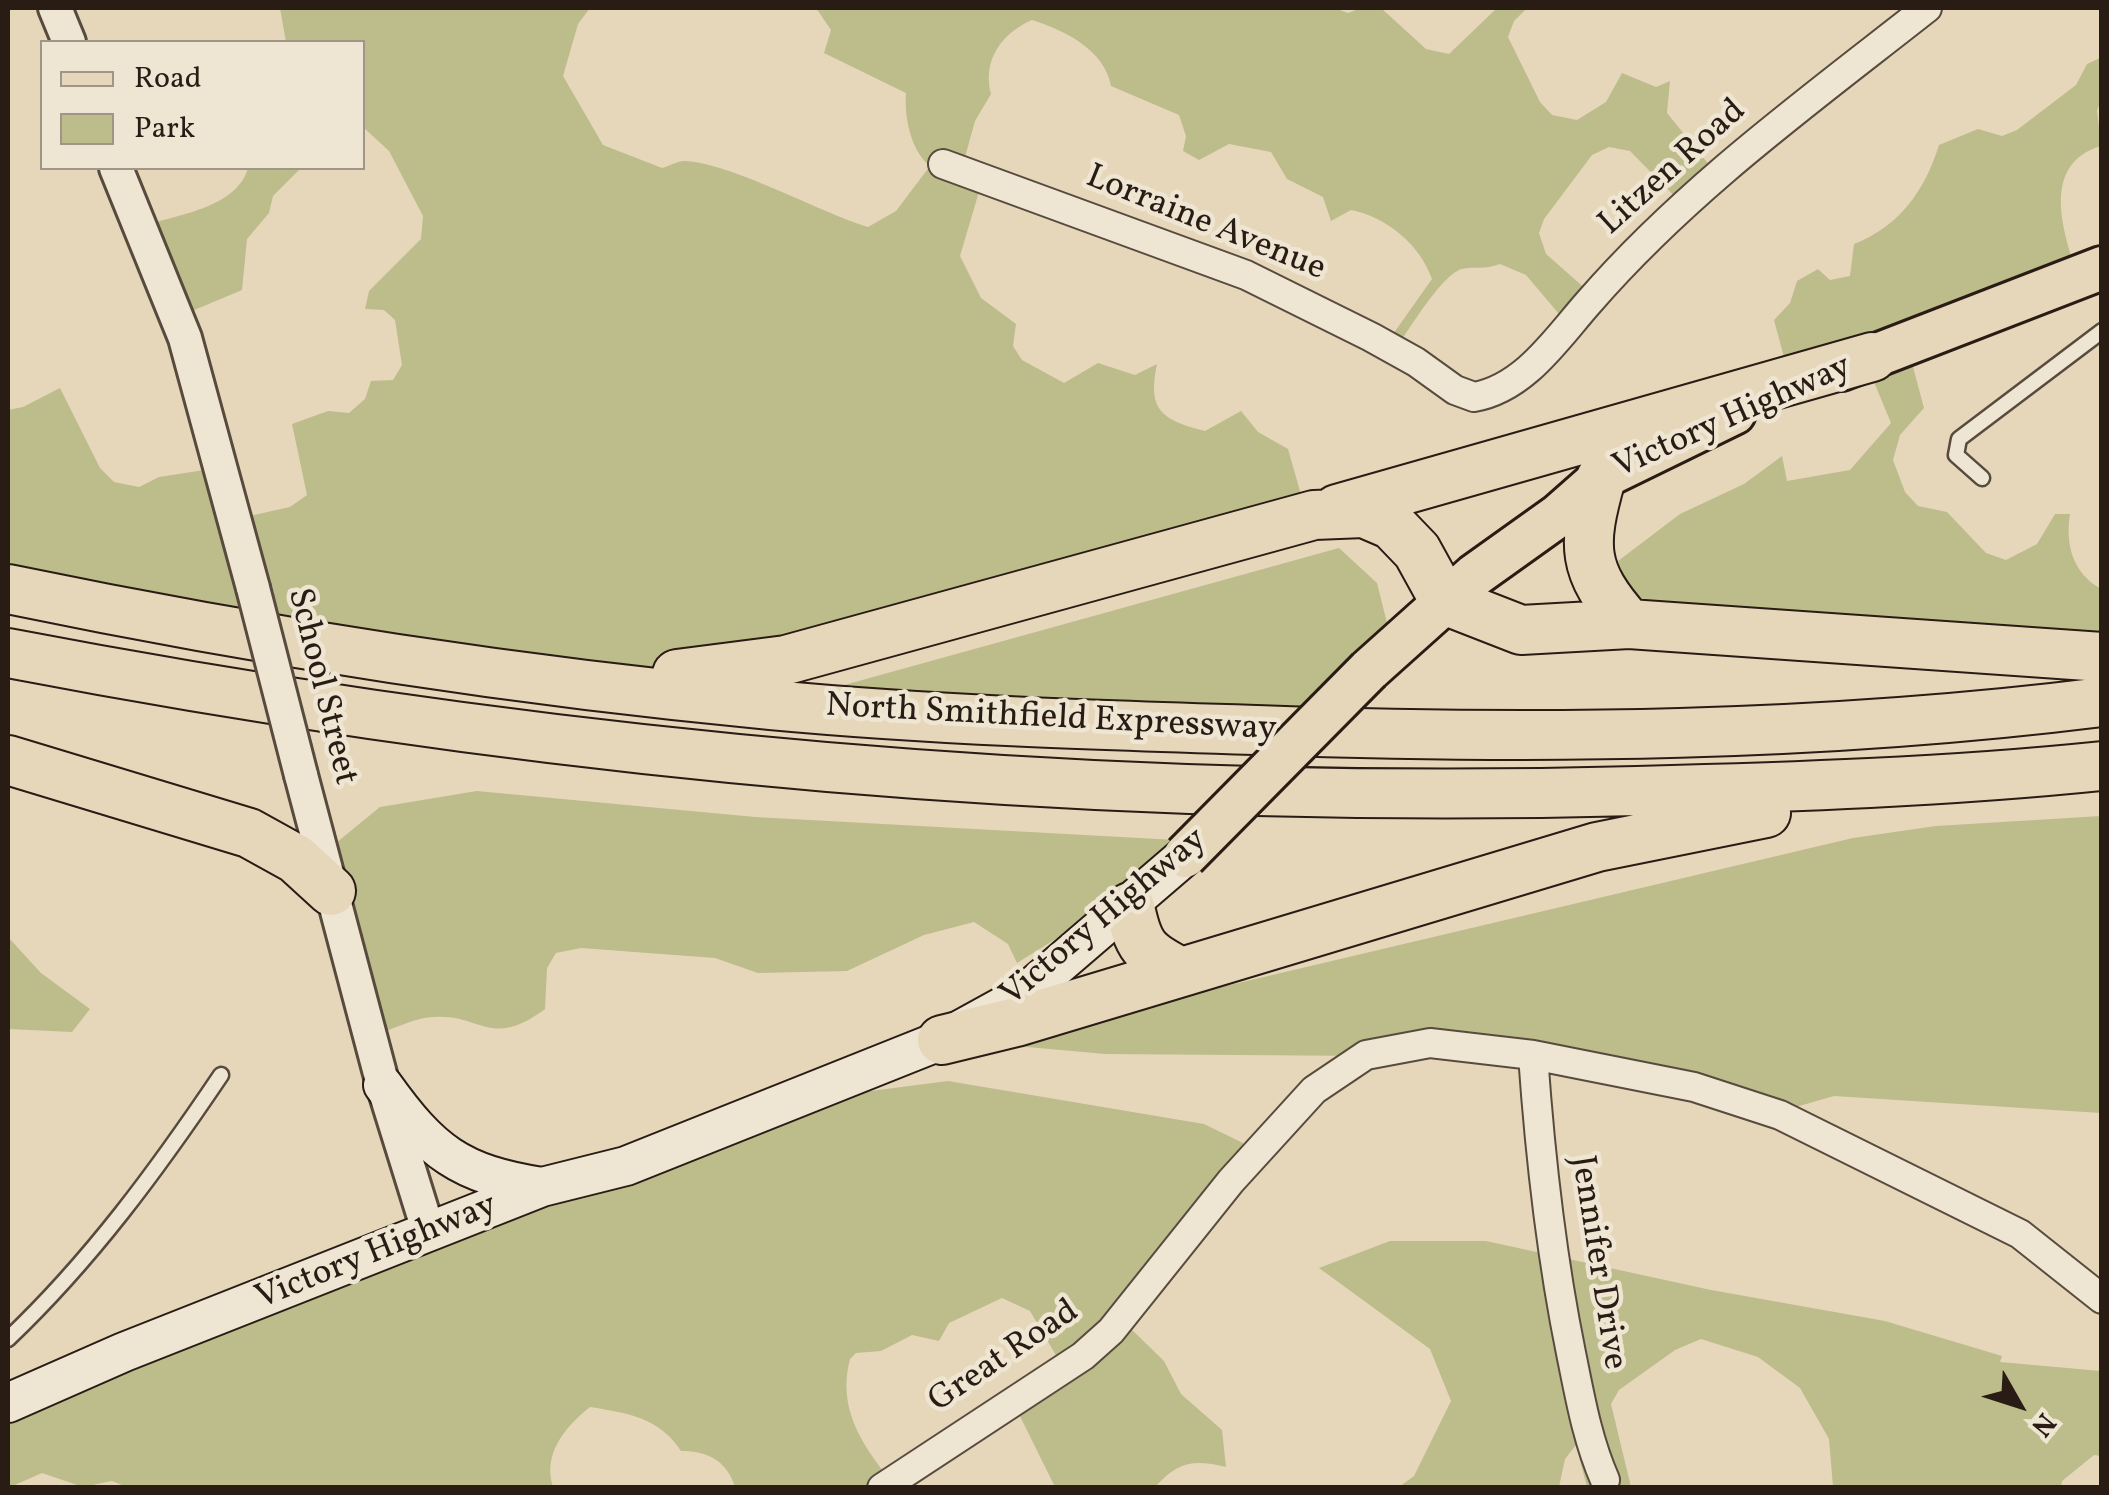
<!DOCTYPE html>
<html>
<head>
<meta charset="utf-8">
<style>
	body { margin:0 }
	#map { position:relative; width:2109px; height:1495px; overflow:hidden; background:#e6d7bb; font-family:Vollkorn,serif }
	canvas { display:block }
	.frame { position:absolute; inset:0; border:10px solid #291c14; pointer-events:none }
	.legend { position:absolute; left:40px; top:40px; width:325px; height:130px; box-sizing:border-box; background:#efe5d3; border:2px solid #a09587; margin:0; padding:12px 18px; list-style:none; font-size:30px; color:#291c14 }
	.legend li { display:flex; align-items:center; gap:20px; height:50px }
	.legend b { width:50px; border:2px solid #a09587 }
	.north { position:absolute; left:1969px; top:1355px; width:100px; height:100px; -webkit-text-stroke:8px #efe5d3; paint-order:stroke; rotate:129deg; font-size:28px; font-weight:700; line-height:40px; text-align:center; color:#291c14 }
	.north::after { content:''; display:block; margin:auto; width:35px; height:45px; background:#291c14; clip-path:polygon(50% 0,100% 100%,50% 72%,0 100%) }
</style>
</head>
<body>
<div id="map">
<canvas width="2109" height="1495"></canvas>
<div class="frame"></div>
<ul class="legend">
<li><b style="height:12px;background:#e6d7bb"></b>Road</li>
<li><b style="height:28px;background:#bdbc8b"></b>Park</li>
</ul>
<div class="north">N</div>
</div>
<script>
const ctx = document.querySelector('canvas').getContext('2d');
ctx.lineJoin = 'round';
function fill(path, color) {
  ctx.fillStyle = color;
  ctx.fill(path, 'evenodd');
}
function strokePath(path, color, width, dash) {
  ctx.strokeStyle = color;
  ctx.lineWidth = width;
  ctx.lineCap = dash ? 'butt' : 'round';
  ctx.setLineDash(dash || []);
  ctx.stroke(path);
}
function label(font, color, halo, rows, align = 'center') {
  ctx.font = font + ' Vollkorn,serif';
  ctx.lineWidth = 9;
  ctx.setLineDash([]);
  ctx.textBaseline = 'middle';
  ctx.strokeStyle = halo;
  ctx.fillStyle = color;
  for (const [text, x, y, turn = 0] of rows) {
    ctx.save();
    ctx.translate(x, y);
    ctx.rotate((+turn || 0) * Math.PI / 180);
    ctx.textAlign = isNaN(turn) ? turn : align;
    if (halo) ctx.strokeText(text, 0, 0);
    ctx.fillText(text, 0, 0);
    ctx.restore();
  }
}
const green = new Path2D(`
	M280 8H590L578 24 563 76 603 145 662 168C669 166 678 161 684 161 729 162 819 212 868 227L896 211 930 166C911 151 904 117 906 93L824 53 831 30 816 8H1334L1348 13 1361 8H1381L1426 49 1449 54 1497 8H1527L1514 21 1508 37 1540 102 1552 115 1577 120 1606 102 1622 73 1656 87 1670 81 1667 113 1719 177 1686 208 1630 151 1609 147 1592 155 1544 219 1539 233 1546 254 1596 298 1570 327 1526 275 1500 264C1485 270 1474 266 1462 269 1442 274 1409 330 1396 348L1386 344 1432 279C1420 245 1387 217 1351 210L1331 221 1323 197 1287 179 1271 152 1229 144 1199 160 1183 151 1186 136 1179 115 1111 86C1105 50 1064 30 1032 20 1002 33 982 60 991 94L975 121 962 168 981 185 960 256 981 298 1016 324 1013 346 1022 360 1064 383 1098 363 1135 375 1157 364C1147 411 1162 420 1205 431L1241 411 1258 432 1288 449 1304 505 659 673 614 672 8 577V410L23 407 60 388 100 468 114 482 139 487 159 477 224 467 245 517 290 507 307 495 292 424 328 411 349 413 365 399 371 381 393 380 402 365 395 320 384 310 365 309 369 291 421 239 423 216 389 151 363 127 362 42H286Z
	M2100 58 2102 99 2097 110 2101 146C2040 164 2063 232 2078 277L1909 352 1924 408 1900 435 1893 460 1905 492 1918 506 1947 512 1986 553 2006 560 2037 544 2055 514H2070C2065 545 2073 573 2101 589V661L1634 606 1618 561 1680 514 1744 484 1782 456 1787 481 1850 470 1891 423 1867 365 1789 376 1774 320 1790 303 1797 281 1818 269 1830 280 1850 276 1854 244C1900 226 1925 190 1939 145L1978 129 2002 136 2017 130 2076 85 2087 64Z
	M248 168H301L273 196 269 213 247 239 242 290 180 316 146 225C181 214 237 207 248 168Z
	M1339 548 1377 583 1391 639 1302 727 837 687Z
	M477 791 755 817 1176 840 1091 917 1017 963 1008 944 974 922 924 935 847 971 758 973 715 958 581 948 556 953 547 968 545 1009C490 1050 481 1013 433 1017 414 1018 391 1030 372 1036L325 852 380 807Z
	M2101 816V1113L1834 1096 1775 1113 1450 1045 1372 1056 1105 1054 1016 1046 1107 1014 1853 838 1936 826Z
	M8 937 41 973 90 1009 72 1032 8 1029Z
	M948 1081 1204 1124 1243 1143 1239 1176 1126 1324 1164 1361 1181 1394 1222 1430 1226 1467C1193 1459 1178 1462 1155 1487H1055L1015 1406 1064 1369 1030 1311 1002 1298 949 1323 939 1341 912 1335 881 1351 856 1353 850 1359C837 1407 861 1444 891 1481L886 1487H735C727 1461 708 1451 681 1451 659 1417 627 1413 590 1407 565 1427 542 1454 553 1487L129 1488 112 1481 83 1487 42 1473 8 1488V1403L785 1102Z
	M1390 1241H1486L1711 1290 1885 1321 2002 1356 2000 1362 2101 1371V1456L2094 1455 2062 1481 2061 1487H1833L1829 1439 1800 1388 1758 1357 1701 1339 1675 1350 1619 1390 1611 1404 1631 1487H1587L1576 1445 1565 1459 1559 1487H1399L1414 1476 1451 1401 1430 1349 1319 1268Z`);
const service = new Path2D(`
	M1982 478 1956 455 1959 439 2102 331
	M8 1339C91 1260 157 1170 221 1075`);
const minor = new Path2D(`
	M943 164 1246 275 1371 337 1416 362 1455 390 1474 397C1525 388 1557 338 1589 302 1687 189 1810 100 1927 8
	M1533 1055C1540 1155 1551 1255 1571 1353 1580 1397 1587 1439 1605 1480
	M882 1488 1083 1356 1111 1331 1231 1181 1314 1090 1366 1055 1430 1043 1533 1055 1694 1087 1780 1115 2020 1234 2102 1299`);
const tertiary = new Path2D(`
	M55 8 69 42
	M116 168 185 338 253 588
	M301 775 383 1085 429 1233`);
const secondary = new Path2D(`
	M383 1085C431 1152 459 1174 542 1187
	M8 1403 124 1352 542 1187 626 1166 942 1040 1022 996 1185 856`);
const primary = new Path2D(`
	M1841 369 2102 268
	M1369 670 1475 575 1559 515 1601 478 1734 413`);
const motorway = new Path2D(`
	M1601 478C1582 546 1581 570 1629 624
	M1337 509 1872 357
	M8 589C259 641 515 681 771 705 932 720 1095 725 1257 730 1539 740 1821 737 2102 702
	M8 653C545 756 1090 806 1637 791 1793 787 1946 782 2102 766
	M677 674 786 660 1314 515 1364 513 1392 525 1417 551 1444 600 1521 630 1629 624 2102 657
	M8 760 249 833 296 859 331 891
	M1130 907C1138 946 1144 953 1179 971
	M942 1040 1016 1022 1597 847 1766 813`);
const tertiaryBridge = new Path2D(`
	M253 588 301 775`);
const primaryBridge = new Path2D(`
	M1185 856 1369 670`);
const streetNames = [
	["Litzen Road",1674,169,-42],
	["Lorraine Avenue",1205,225,22],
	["Victory Highway",1733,419,-24],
	["School Street",320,687,76],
	["North Smithfield Expressway",1051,720,3],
	["Victory Highway",1105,919,-40],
	["Victory Highway",377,1254,-22],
	["Jennifer Drive",1596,1263,81],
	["Great Road",1005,1358,-34]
];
fill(green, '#bdbc8b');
strokePath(service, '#584b3e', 19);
strokePath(minor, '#584b3e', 32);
strokePath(tertiary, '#584b3e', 38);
strokePath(secondary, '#291c14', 42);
strokePath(primary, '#291c14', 48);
strokePath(motorway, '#291c14', 52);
strokePath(service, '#efe5d3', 14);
strokePath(minor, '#efe5d3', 28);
strokePath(tertiary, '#efe5d3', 32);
strokePath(secondary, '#efe5d3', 38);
strokePath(primary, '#e6d7bb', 42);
strokePath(motorway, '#e6d7bb', 48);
strokePath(tertiaryBridge, '#584b3e', 38, []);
strokePath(primaryBridge, '#291c14', 48, []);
strokePath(tertiaryBridge, '#efe5d3', 32);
strokePath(primaryBridge, '#e6d7bb', 42);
label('35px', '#291c14', '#efe5d3', streetNames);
</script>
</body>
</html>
